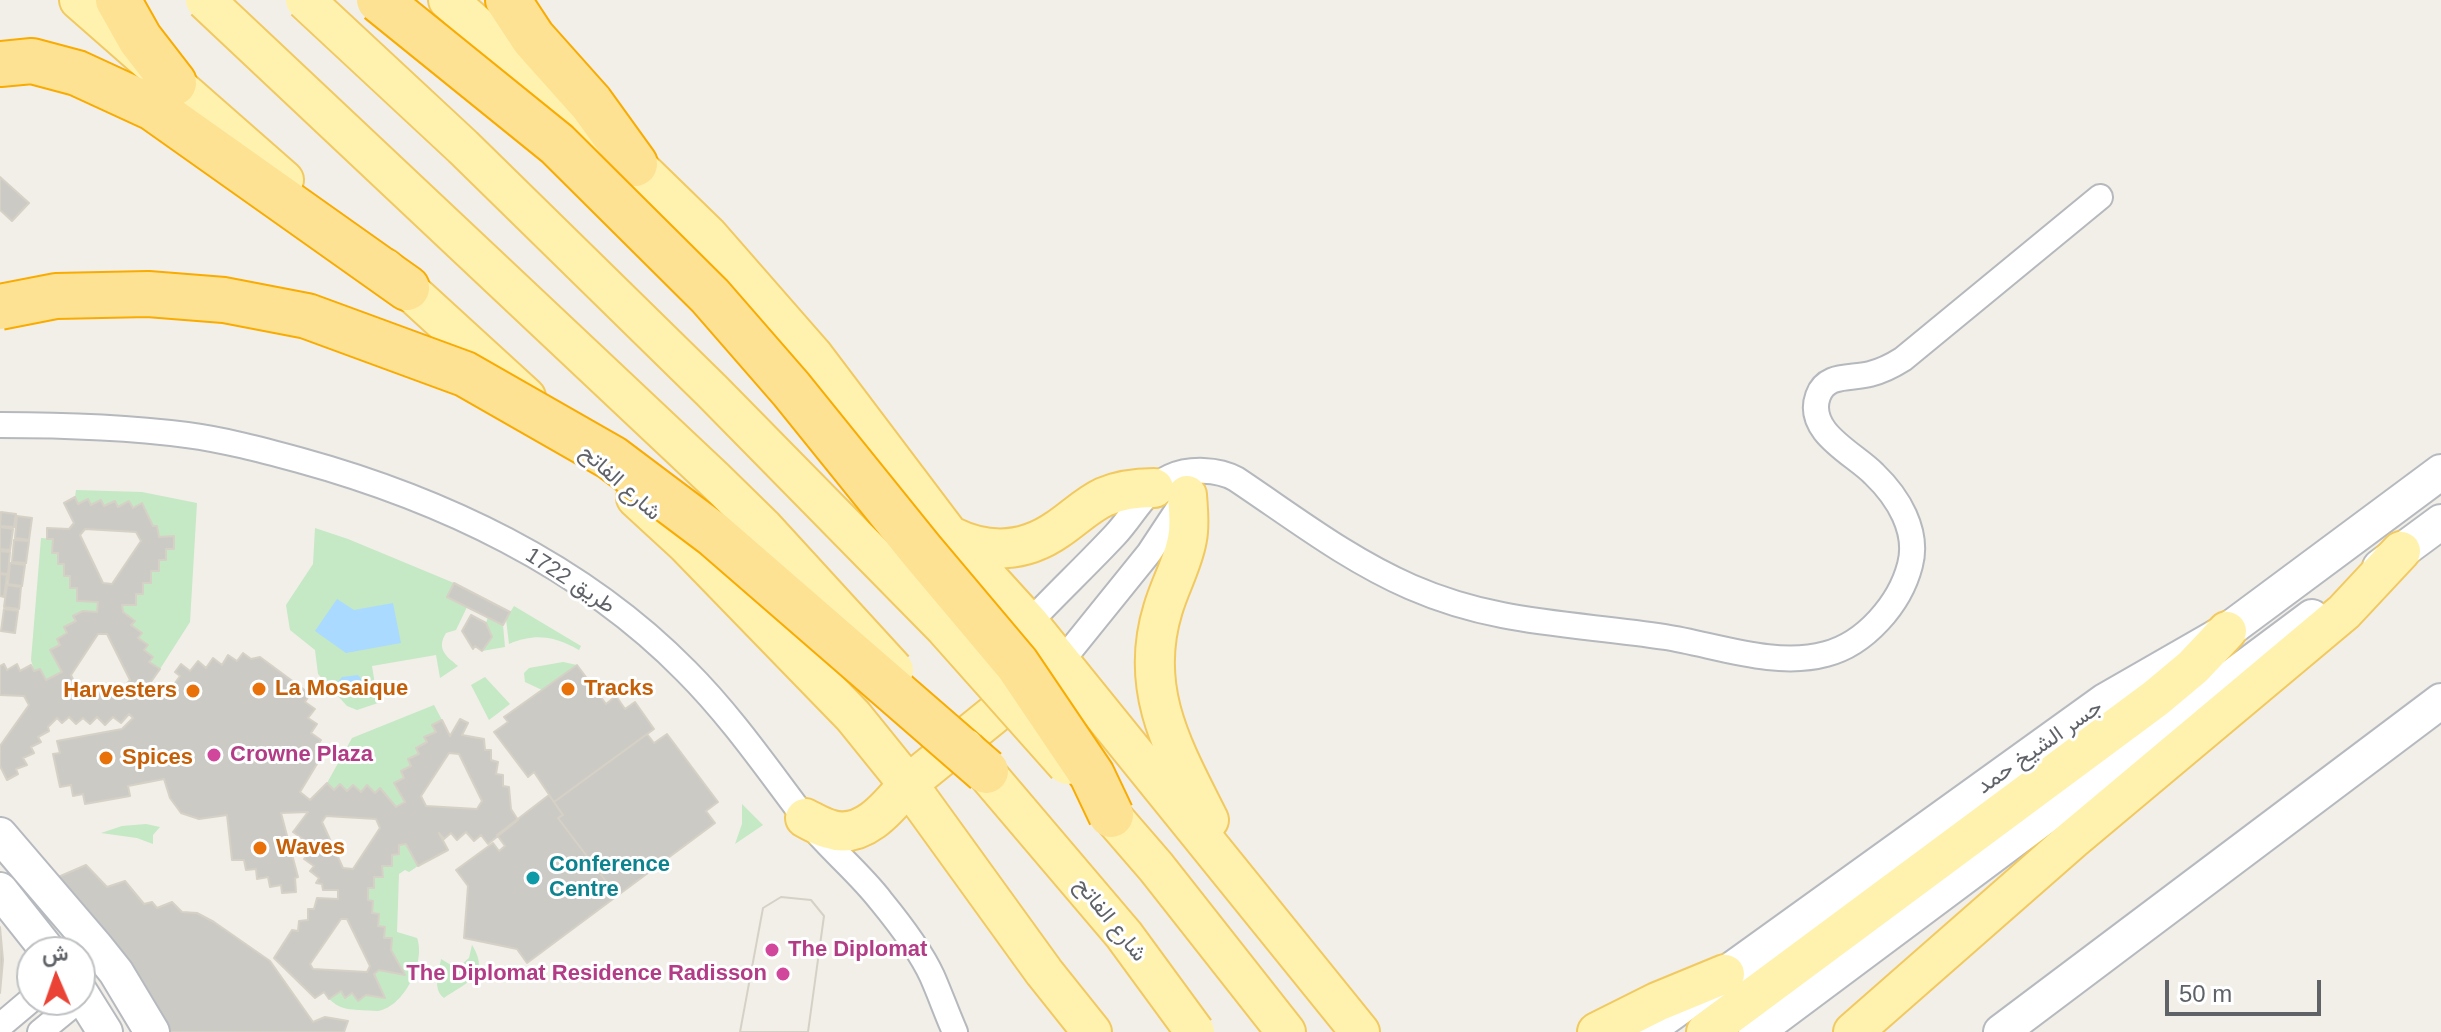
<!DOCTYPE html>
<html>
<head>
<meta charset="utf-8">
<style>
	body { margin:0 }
	#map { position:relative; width:2441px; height:1032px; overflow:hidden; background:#f1efe8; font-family:Helvetica,Vazirmatn,sans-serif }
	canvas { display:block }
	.north { position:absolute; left:16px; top:936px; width:80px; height:80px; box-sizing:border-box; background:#fff; border:2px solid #bfc1c3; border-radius:50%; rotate:358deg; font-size:22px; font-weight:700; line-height:32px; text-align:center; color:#5f6368 }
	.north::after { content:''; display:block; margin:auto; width:28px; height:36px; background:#ea4335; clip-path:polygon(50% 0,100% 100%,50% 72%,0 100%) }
	.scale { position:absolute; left:2165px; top:980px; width:156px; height:36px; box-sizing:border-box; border:4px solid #5f6368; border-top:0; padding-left:10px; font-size:24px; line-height:28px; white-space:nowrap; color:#5f6368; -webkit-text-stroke:6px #fff; paint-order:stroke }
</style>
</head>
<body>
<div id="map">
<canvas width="2441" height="1032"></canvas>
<div class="north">ش</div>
<div class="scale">50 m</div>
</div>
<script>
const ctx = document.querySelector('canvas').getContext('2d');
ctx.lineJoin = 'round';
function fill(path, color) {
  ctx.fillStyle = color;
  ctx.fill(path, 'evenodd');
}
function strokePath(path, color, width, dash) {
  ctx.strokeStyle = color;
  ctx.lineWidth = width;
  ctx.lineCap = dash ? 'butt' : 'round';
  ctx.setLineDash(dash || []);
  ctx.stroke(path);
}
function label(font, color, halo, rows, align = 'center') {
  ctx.font = font + ' Helvetica,Vazirmatn,sans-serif';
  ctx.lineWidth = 6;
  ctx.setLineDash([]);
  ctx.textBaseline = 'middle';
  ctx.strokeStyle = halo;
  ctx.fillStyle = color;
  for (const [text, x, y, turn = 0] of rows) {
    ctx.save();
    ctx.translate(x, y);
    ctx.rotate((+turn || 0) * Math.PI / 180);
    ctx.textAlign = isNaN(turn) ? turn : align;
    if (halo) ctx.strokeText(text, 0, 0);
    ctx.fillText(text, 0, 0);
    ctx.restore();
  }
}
const green = new Path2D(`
	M76 490 142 492 197 503 190 622 160 669 149 662 153 657 144 650 148 645 138 638 131 625 135 620 123 612 122 605 136 594 143 583H151V571H158L159 560 166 549H174V537H159L157 526H153L142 503 133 508 118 507 115 501 104 506 101 500 91 505 88 499 78 504 75 497Z
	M315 528 348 539 454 583 467 607 456 630 446 633C436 649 446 656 458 666L440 678 436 655 372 666 378 703 357 710 347 706 318 674 315 650 290 630 286 605 313 564Z
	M41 538 53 539 52 552 58 553V564H64V576H70V588H77V601L98 602 97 612 83 611 74 616 76 621 65 627 67 633 57 639 60 645 51 650 62 672 46 680 40 669 34 671 31 660Z
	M514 606 581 646 579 650C554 636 535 633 509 644L506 619Z
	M488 617 503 625 505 647 482 651 492 637 486 623Z
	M563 662 577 665 542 690 525 682 524 673 529 668Z
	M485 677 510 704 489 720 471 685Z
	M434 705 442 720 433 725 436 732 425 737 427 742 416 747 419 754 408 759 411 766 401 771 404 778 394 783 405 802 396 807 380 788 375 793 367 786 361 792 353 785 347 791 340 784 334 790 327 783 352 738Z
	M742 804 763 825 735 844 742 824Z
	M146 824 160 827 153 835V844L137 838 101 833 122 826Z
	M406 844 418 866 409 872 405 870 399 874 397 932 417 938C426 962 404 1007 378 1011 372 1011 364 1010 358 1010 345 1009 339 1008 329 999L341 991 345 998 352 993 385 998 374 974 391 950 392 939 384 938 385 927 378 926 379 914 372 913 373 901 368 900V888H374V877L382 876V866L392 855 399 854V845Z
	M472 945C491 976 467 982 444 998 432 989 439 972 441 959L451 965 462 964 469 958Z`);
const water = new Path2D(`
	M337 599 354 610 393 603 401 643 346 653 315 631Z
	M358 675 365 684 361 691 345 694 338 689V682L342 677Z`);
const building = new Path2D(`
	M0 177 29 203 12 221 0 210Z
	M75 497 78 504 88 499 91 505 101 500 104 506 115 501 118 507 129 501 133 508 142 503 153 526H157L159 537 174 536V549H166V560H159V571H151V583H143V594H136V605H122L123 612 135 621 131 625 142 633 138 638 148 645 144 650 153 657 149 662 160 669 146 689 157 697 162 690 167 694 180 676 175 672 181 664 190 671 198 661 206 668 213 658 222 665 228 655 237 661 243 653 251 659 260 657 310 694 305 702 315 709 308 718 317 724 311 733 321 740 315 749 323 754 300 792 310 800 327 783 334 790 340 784 347 791 353 785 361 792 367 785 375 793 380 788 396 807 405 802 394 783 404 778 401 771 411 766 408 759 419 754 416 748 427 742 424 737 436 732 432 725 442 720 450 736 460 719 468 723 462 735 484 739 485 750H491V760L498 762 496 774 503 775V786L509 787 511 809 518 820 488 844 481 835 474 841 466 832 457 840 451 833 444 839 439 833 448 850 418 866 406 844 399 845V854L392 855V866H382L383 877H374V888H368V900L373 901 372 913 379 914 378 926 385 927 384 938H392L391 950 405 975 379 970 374 974 385 998 366 995 358 1001 352 993 345 998 341 991 329 999 324 992 315 998 274 958 292 930 298 931 299 921 308 920V909H314L317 898 338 899V890H323L322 884 316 883 319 878 310 871 314 866 304 859 308 854 298 847 303 839 293 832 308 812 281 813 298 877 295 878 296 892 282 893 281 885 270 887 268 877 257 879 256 869 246 870 244 860H232L227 815 199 819 181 813 170 798 164 779 128 786 130 796 85 804 83 794 73 796 71 785 60 787 53 754 60 753 57 741 122 729 133 718 129 714 121 723 113 717 105 725 97 717 90 724 83 718 76 724 69 717 62 723 57 718 48 727 49 731 38 737 41 742 31 747 34 753 23 758 27 765 16 769 18 774 7 780 0 766V746L29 705 24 696 0 695V666L4 664 7 670 17 664 20 671 31 665 34 671 40 669 46 680 62 672 50 650 60 645 57 639 67 633 64 627 76 621 73 616 83 611 97 612 98 602 77 601V588H70V576H64V564H58V553H52L53 539H47V528L69 529 74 523 64 503ZM85 529 136 532 141 541 112 584 103 583 80 535ZM98 634H107L130 680 125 686 75 684 71 675ZM449 753 459 754 482 801 477 809 426 806 421 796ZM326 816 376 819 380 828 353 869 343 868 322 822ZM341 919H347L370 966 367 972 313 969 310 964Z
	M1 512 16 514 14 527 0 526Z
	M17 516 32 518 29 540 15 538Z
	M0 527 13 529 10 550 0 549Z
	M14 540 29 541 26 563 12 562Z
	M0 551 10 552 8 574 0 573Z
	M10 563 25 565 22 586 8 584Z
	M0 574 7 575 4 597 0 596Z
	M454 583 510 612 503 625 447 597Z
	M7 585 21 587 19 609 4 607Z
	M4 609 18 611 15 633 1 631Z
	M471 615 486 623 492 637 482 651 475 646 473 649 462 631Z
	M577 665 606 704 616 696 625 709 635 702 654 729 554 802 534 772 528 777 494 732 508 722 504 717Z
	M647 734 654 743 667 734 718 802 706 811 715 823 617 896 558 818 563 815 554 802Z
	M549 795 563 815 558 818 617 896 527 963 517 949 464 938 468 886 456 870 493 843 499 851 505 846 497 835Z
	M86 865 107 887 125 881 144 904 152 902 157 908 172 902 182 912 197 913 214 922 270 961 313 1022 325 1017 348 1021 344 1032H163L49 881Z
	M781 897 811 900 824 916 808 1032H740L763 908Z
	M781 897 811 900 824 916 808 1032H740L763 908Z
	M0 927 3 960 0 993Z`);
const street = new Path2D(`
	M0 425C62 425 125 427 187 435 225 440 262 450 299 460 441 499 582 565 686 671 731 716 766 767 804 817 827 847 858 871 881 901 899 923 920 950 932 976 940 994 947 1014 955 1032
	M1029 623C1057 593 1087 565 1115 535 1133 516 1146 488 1170 477 1189 468 1218 469 1236 479 1293 517 1347 559 1411 587 1498 625 1574 623 1665 637 1716 645 1775 668 1826 654 1865 644 1900 604 1910 565 1919 531 1898 497 1874 474 1855 454 1805 432 1818 396 1826 373 1851 379 1870 374 1882 371 1892 366 1903 359L2100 197
	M1061 662 1149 553 1186 497
	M0 1026 32 999
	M40 1032 79 1000`);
const secondary = new Path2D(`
	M2380 567 2441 522
	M0 835 96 947 116 972 152 1032
	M0 890 49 952
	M80 992 105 1032
	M1645 1032 2105 701 2227 631 2441 472
	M1756 1032 2312 617
	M2001 1032 2441 701`);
const primary = new Path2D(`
	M79 0 284 180
	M448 0 635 164 708 235 813 355 949 535 1029 623 1360 1032
	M385 268 526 397
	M1187 495C1188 510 1190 525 1187 539 1183 563 1170 585 1163 609 1138 690 1174 750 1209 820
	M636 498 686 544 853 716 908 784 1044 972 1092 1032
	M951 536C987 554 1024 553 1058 529 1073 519 1087 505 1104 497 1120 490 1137 488 1154 488
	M1111 815 1156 867 1286 1032
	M805 818C813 822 821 827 829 829 862 841 889 807 908 784L1008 703 1030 674
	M1597 1032 1657 1002 1725 974
	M1706 1032 2156 698 2193 667 2227 631
	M1853 1032 2072 840 2344 612 2401 551`);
const highway = new Path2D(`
	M118 0 140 39 174 83
	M508 0 533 38 591 103 635 164
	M0 64 32 61 77 73 153 108 407 288`);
const primaryBridge = new Path2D(`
	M205 0 714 479 763 527 894 670
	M305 0 463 147 712 391 945 628 1067 765
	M965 748 1124 935 1195 1032`);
const highwayBridge = new Path2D(`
	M379 0 557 144 710 296 791 389 921 550 1017 664 1092 775 1111 815
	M0 307 56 296 148 294 224 300 307 316 465 374 612 458 713 534 986 771`);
const markers = [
	[259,689,8,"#e8710a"],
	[568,689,8,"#e8710a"],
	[193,691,8,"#e8710a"],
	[214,755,8,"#d1479c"],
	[106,758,8,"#e8710a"],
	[260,848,8,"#e8710a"],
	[533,878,8,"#0f9aa8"],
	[772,950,8,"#d1479c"],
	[783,974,8,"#d1479c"]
];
const streetNames = [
	["شارع الفاتح",620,483,42],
	["طريق 1722",570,581,33],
	["جسر الشيخ حمد",2040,747,-35],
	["شارع الفاتح",1110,920,51]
];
const foodNames = [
	["La Mosaique",275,689],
	["Tracks",584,689],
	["Harvesters",177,691,"right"],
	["Spices",122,758],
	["Waves",276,848]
];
const hotelNames = [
	["Crowne Plaza",230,755],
	["The Diplomat",788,950],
	["The Diplomat Residence Radisson",767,974,"right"]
];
const cultureNames = [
	["Conference",549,865],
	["Centre",549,890]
];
fill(green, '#c5e8c5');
fill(water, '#aadaff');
fill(building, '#cccac5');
strokePath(building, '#d6d1c6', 2);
strokePath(street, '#b5b8bc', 28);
strokePath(secondary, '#b6babf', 38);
strokePath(primary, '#f2c960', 42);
strokePath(highway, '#f9ab00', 48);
strokePath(street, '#fff', 24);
strokePath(secondary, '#fff', 34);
strokePath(primary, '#fff2af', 38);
strokePath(highway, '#fde293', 44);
strokePath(primaryBridge, '#f2c960', 42, []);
strokePath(highwayBridge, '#f9ab00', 48, []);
strokePath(primaryBridge, '#fff2af', 38);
strokePath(highwayBridge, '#fde293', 44);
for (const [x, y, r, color] of markers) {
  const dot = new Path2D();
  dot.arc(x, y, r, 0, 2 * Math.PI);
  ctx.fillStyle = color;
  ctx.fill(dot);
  strokePath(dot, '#fff', 3);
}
label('22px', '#5f6368', '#fff', streetNames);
label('bold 22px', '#c56008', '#fff', foodNames, 'left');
label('bold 22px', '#b23c85', '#fff', hotelNames, 'left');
label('bold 22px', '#0d838f', '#fff', cultureNames, 'left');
</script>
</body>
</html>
